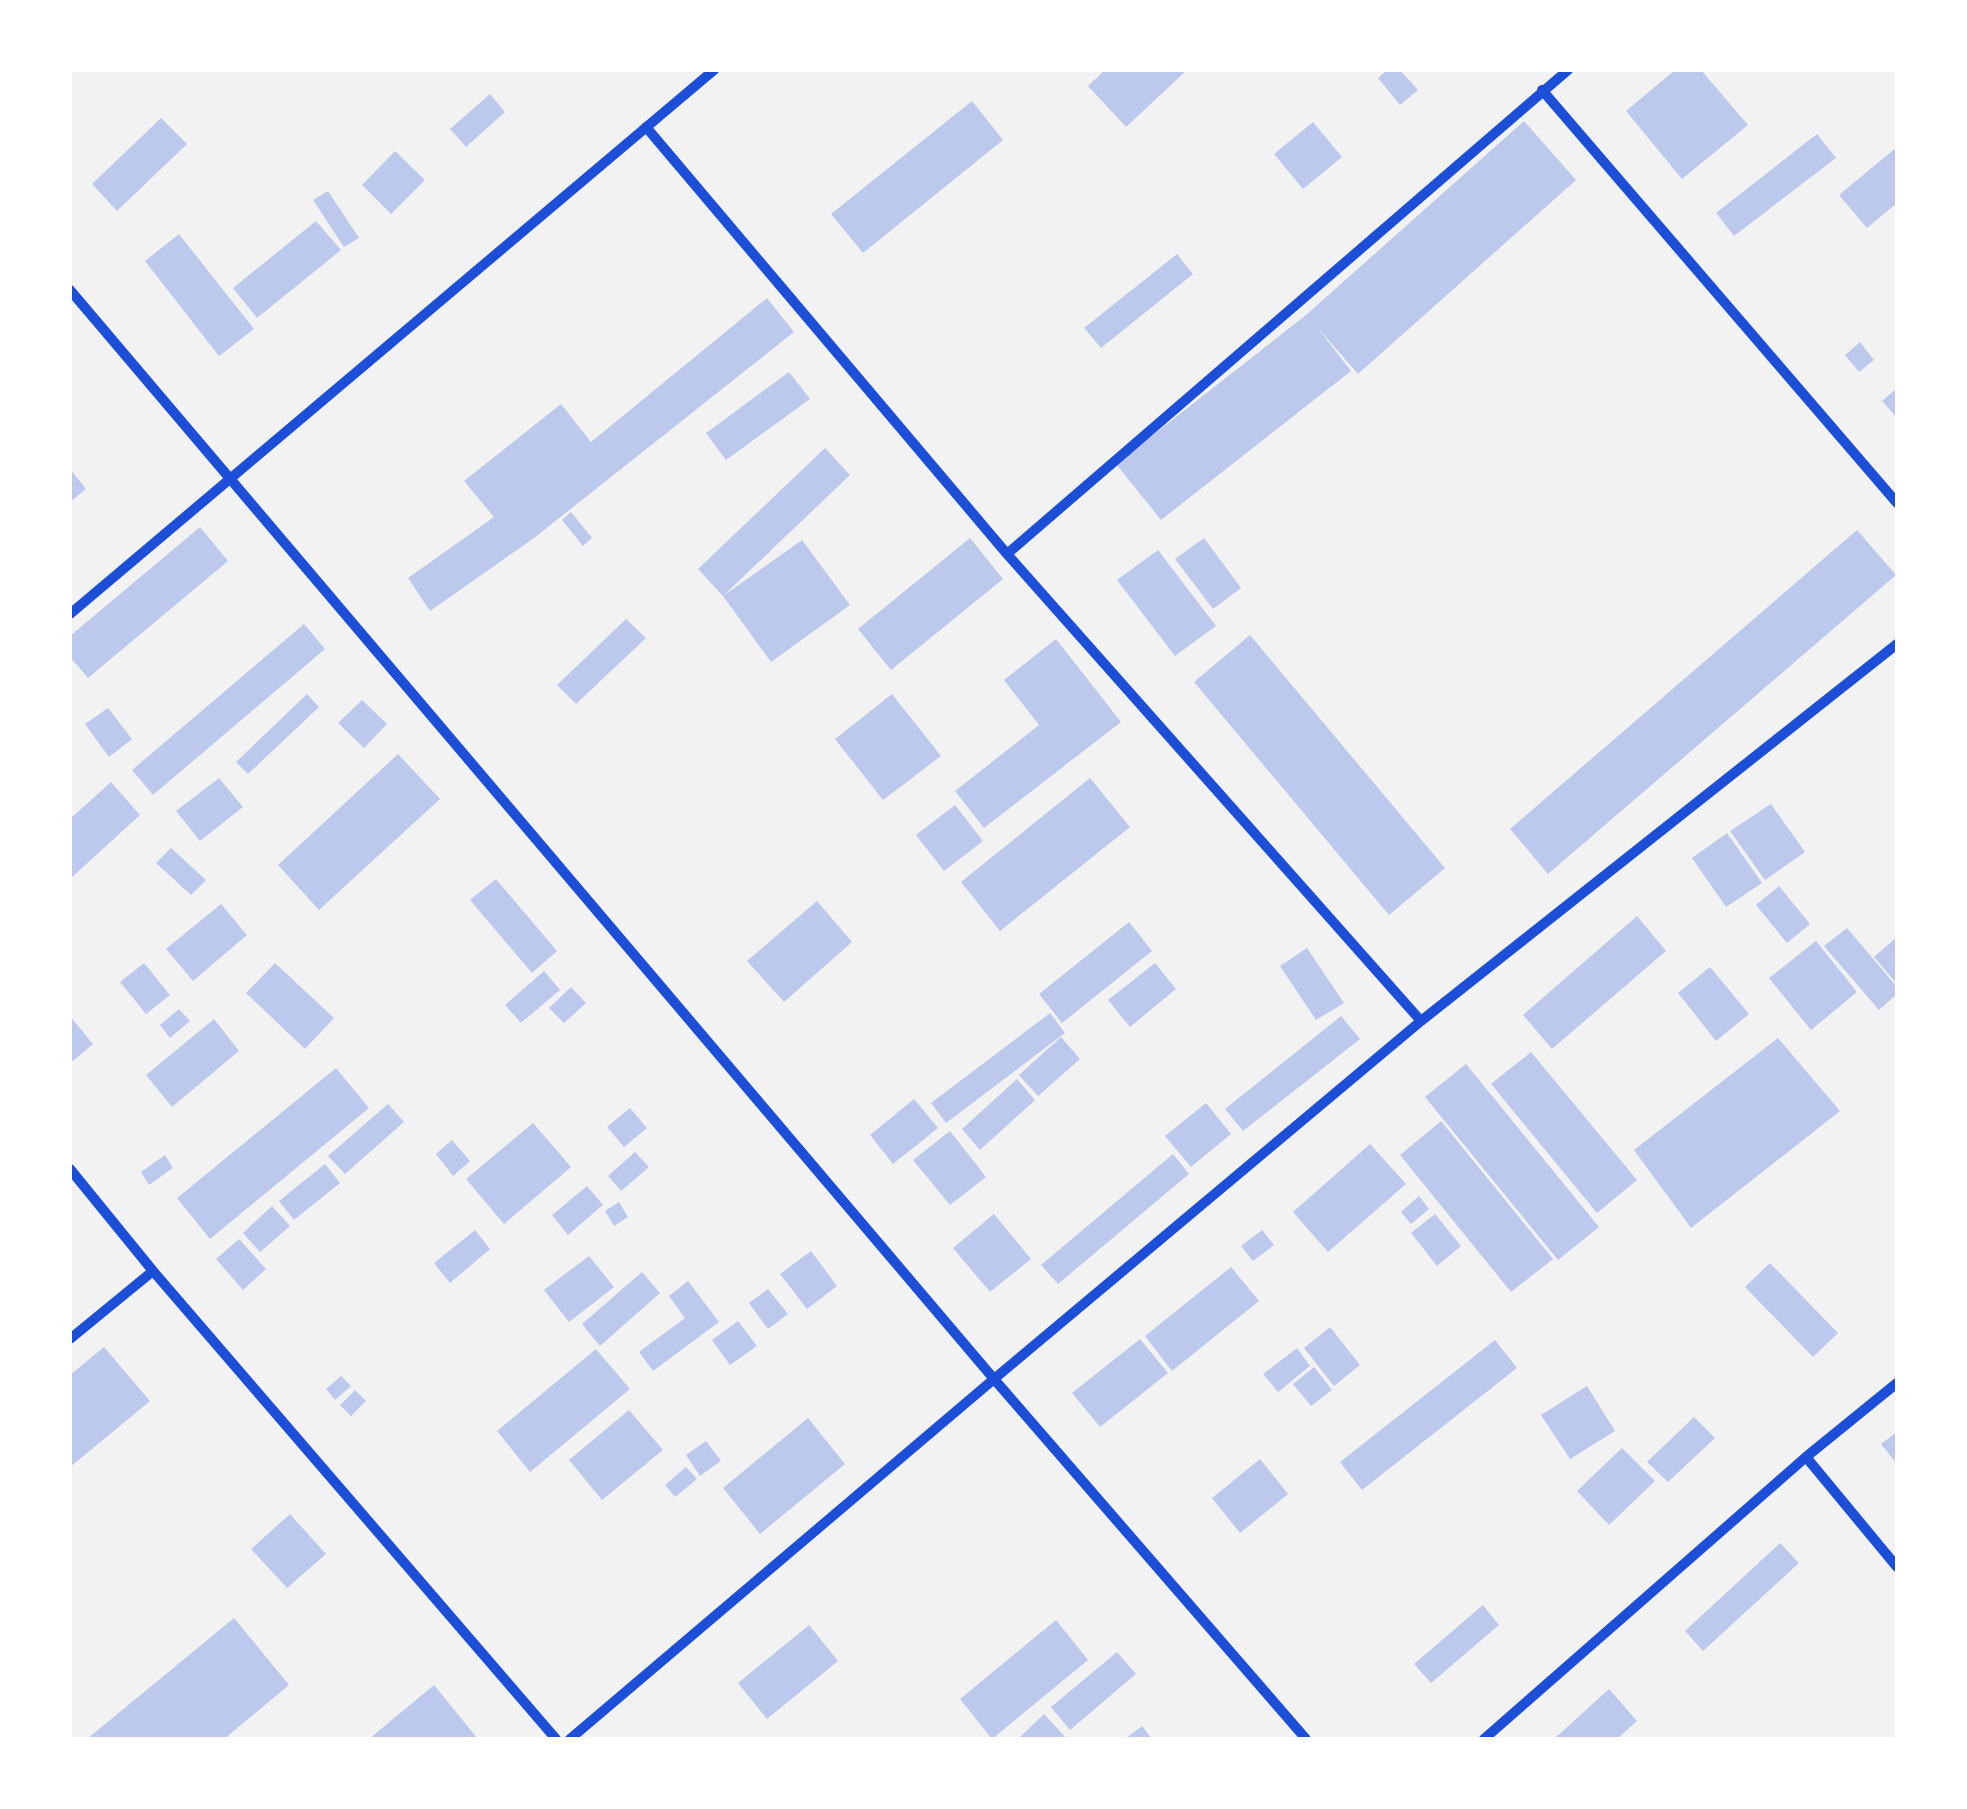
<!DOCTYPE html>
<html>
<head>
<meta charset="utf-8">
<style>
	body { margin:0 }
	#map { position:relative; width:1967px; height:1809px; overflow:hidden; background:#f2f2f2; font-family:"Zilla Slab",serif }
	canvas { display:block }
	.frame { position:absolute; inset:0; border:72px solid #fff; pointer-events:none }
</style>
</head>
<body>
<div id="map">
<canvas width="1967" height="1809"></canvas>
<div class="frame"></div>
</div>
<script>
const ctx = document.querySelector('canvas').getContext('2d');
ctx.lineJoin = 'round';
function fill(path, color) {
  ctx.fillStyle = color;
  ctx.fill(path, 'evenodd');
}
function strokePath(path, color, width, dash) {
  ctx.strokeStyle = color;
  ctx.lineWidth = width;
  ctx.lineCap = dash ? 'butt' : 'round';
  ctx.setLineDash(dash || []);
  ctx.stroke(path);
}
const building = new Path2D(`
	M1105 70H1187L1126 127 1088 86Z
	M1387 70H1400L1418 90 1400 105 1378 78Z
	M1675 70H1701L1748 125 1682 179 1626 111Z
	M490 94 505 112 466 147 450 129Z
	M972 101 1003 140 863 253 831 214Z
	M161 118 187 144 117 211 92 184Z
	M1524 121 1576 180 1358 374 1317 327 1351 371 1161 520 1116 464 1306 315Z
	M1313 122 1342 157 1303 189 1274 154Z
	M1817 134 1836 158 1734 236 1716 213Z
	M1897 147V203L1867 228 1839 195Z
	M395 151 425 180 391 214 362 185Z
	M328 191 359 238 344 247 313 200Z
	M316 221 341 250 257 318 233 288Z
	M179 234 254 329 219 356 145 261Z
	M1177 254 1193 274 1101 348 1084 328Z
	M767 298 794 332 534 538 430 611 408 578 494 517 464 481 561 404 591 442Z
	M1860 342 1874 360 1859 372 1845 355Z
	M789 372 810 399 726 460 706 433Z
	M1897 388V418L1882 401Z
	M825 448 850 475 723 596 698 569Z
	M70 469 86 489 70 502Z
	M571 512 592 538 583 546 562 520Z
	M200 527 228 561 88 678 70 657V636Z
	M1857 530 1896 575 1548 874 1510 829Z
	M970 538 1003 579 891 670 858 629Z
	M1204 538 1241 588 1213 609 1175 559Z
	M802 540 850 605 771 662 723 596Z
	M1158 550 1216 626 1175 656 1117 580Z
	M626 619 646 638 576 704 557 685Z
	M304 624 325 649 153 795 132 770Z
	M1250 635 1445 868 1389 915 1194 682Z
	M1056 639 1121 722 984 828 955 791 1039 725 1004 680Z
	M307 694 319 707 248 774 236 762Z
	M892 694 941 756 883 800 835 739Z
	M362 700 387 724 364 748 338 723Z
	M108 708 132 739 109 757 85 724Z
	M398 754 440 799 319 910 278 865Z
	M219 778 243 807 200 841 176 811Z
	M1090 778 1130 827 1000 931 961 882Z
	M111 782 140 815 70 879V819Z
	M1771 804 1805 852 1765 880 1730 831Z
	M955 805 983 841 944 871 916 835Z
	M1727 833 1762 883 1726 907 1692 858Z
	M171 848 206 880 191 895 156 863Z
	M496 879 557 951 532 973 470 900Z
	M1779 886 1810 924 1787 943 1756 905Z
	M817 901 852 942 784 1002 747 961Z
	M221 904 247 935 193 981 166 949Z
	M1637 916 1666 951 1552 1049 1523 1015Z
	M1129 922 1152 951 1062 1023 1039 994Z
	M1847 928 1897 987V994L1879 1010 1824 946Z
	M1897 937V984L1874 957Z
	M1816 941 1857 992 1811 1030 1769 978Z
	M1307 948 1344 1003 1316 1020 1280 966Z
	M144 963 170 995 146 1014 120 982Z
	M275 963 334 1018 305 1049 246 993Z
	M1155 963 1176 989 1130 1027 1108 1000Z
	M1710 967 1749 1014 1716 1041 1678 993Z
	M544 971 560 990 521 1023 505 1005Z
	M571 987 586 1003 564 1023 549 1008Z
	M179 1009 190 1021 170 1038 160 1025Z
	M1050 1013 1065 1033 946 1123 931 1103Z
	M70 1016 93 1044 73 1061 70 1057Z
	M1341 1016 1360 1039 1243 1131 1225 1109Z
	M214 1019 239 1051 172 1107 146 1075Z
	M1061 1037 1080 1059 1038 1096 1019 1075Z
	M1778 1038 1840 1111 1691 1228 1634 1150Z
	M1531 1052 1637 1180 1597 1213 1491 1084Z
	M1466 1064 1599 1227 1558 1260 1425 1097Z
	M336 1068 369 1108 210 1239 177 1198Z
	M1017 1079 1035 1100 980 1150 962 1129Z
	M914 1099 938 1128 893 1164 870 1135Z
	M1206 1103 1231 1134 1191 1167 1165 1136Z
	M388 1104 404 1122 345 1174 328 1156Z
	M630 1108 647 1128 624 1147 607 1127Z
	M1441 1121 1553 1259 1511 1292 1400 1155Z
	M533 1123 571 1167 504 1224 466 1179Z
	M950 1131 986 1177 950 1205 913 1160Z
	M452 1140 470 1161 453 1176 436 1154Z
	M1370 1144 1406 1184 1328 1252 1293 1212Z
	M635 1152 649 1167 621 1191 608 1176Z
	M1173 1154 1189 1174 1058 1284 1041 1265Z
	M165 1155 173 1168 149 1185 141 1172Z
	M325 1164 340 1183 294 1220 279 1201Z
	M587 1186 603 1205 568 1235 552 1215Z
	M1419 1196 1429 1209 1411 1224 1401 1212Z
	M619 1202 628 1217 614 1226 605 1211Z
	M272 1206 290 1226 260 1252 243 1233Z
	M994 1214 1031 1259 990 1292 953 1248Z
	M1435 1214 1461 1246 1437 1266 1411 1233Z
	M475 1230 490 1249 450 1283 434 1263Z
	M1262 1230 1274 1245 1253 1261 1241 1246Z
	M239 1239 266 1269 243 1290 216 1259Z
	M811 1251 837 1286 807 1309 780 1274Z
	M589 1256 614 1287 569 1322 544 1290Z
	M1770 1263 1838 1333 1813 1357 1745 1287Z
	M1231 1267 1259 1301 1172 1371 1145 1336Z
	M642 1272 660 1293 600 1346 582 1324Z
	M688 1281 719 1322 653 1371 639 1352 685 1318 669 1296Z
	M768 1289 788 1314 768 1329 749 1303Z
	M738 1321 757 1346 730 1365 712 1340Z
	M1330 1327 1360 1365 1334 1386 1304 1348Z
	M1140 1339 1168 1373 1100 1427 1072 1393Z
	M1495 1340 1517 1368 1362 1490 1340 1462Z
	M104 1347 150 1401 70 1467V1375Z
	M1297 1348 1310 1366 1278 1392 1263 1374Z
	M596 1349 630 1389 530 1472 497 1431Z
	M1314 1367 1332 1390 1311 1406 1293 1384Z
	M341 1376 351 1386 335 1400 326 1389Z
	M1587 1386 1615 1431 1570 1459 1541 1415Z
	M355 1390 366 1401 351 1416 340 1405Z
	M629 1410 663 1450 602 1500 569 1460Z
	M1694 1417 1715 1438 1668 1482 1647 1462Z
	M808 1418 845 1464 760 1534 723 1488Z
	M1897 1432V1464L1881 1444Z
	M706 1441 721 1461 700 1476 686 1455Z
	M1622 1448 1655 1481 1609 1525 1577 1491Z
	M1260 1459 1288 1494 1240 1533 1212 1498Z
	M686 1467 697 1479 675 1497 665 1485Z
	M290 1514 326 1554 287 1588 251 1549Z
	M1780 1543 1799 1563 1703 1651 1685 1631Z
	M1483 1605 1499 1625 1431 1683 1414 1664Z
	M234 1618 289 1685 224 1739H87Z
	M1056 1620 1088 1660 992 1739 960 1699Z
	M809 1625 838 1661 767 1719 738 1683Z
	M1117 1652 1136 1674 1070 1730 1051 1707Z
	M434 1685 478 1739H369Z
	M1609 1689 1637 1721 1617 1739H1554Z
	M1044 1714 1067 1739H1018Z
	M1142 1726 1152 1739H1125Z`);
const minor = new Path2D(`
	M1542 90 1897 503
	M646 127 1007 554 1421 1021
	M70 290 994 1379 1306 1739
	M1007 554 1568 70
	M70 614 714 70
	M70 1169 153 1271 556 1739
	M70 1339 153 1271
	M1806 1457 1897 1567
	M570 1739 994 1379 1421 1021 1897 644
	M1484 1739 1806 1457 1897 1383`);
fill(building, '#bdc9ec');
strokePath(minor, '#1d4ed8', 10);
</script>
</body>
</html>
